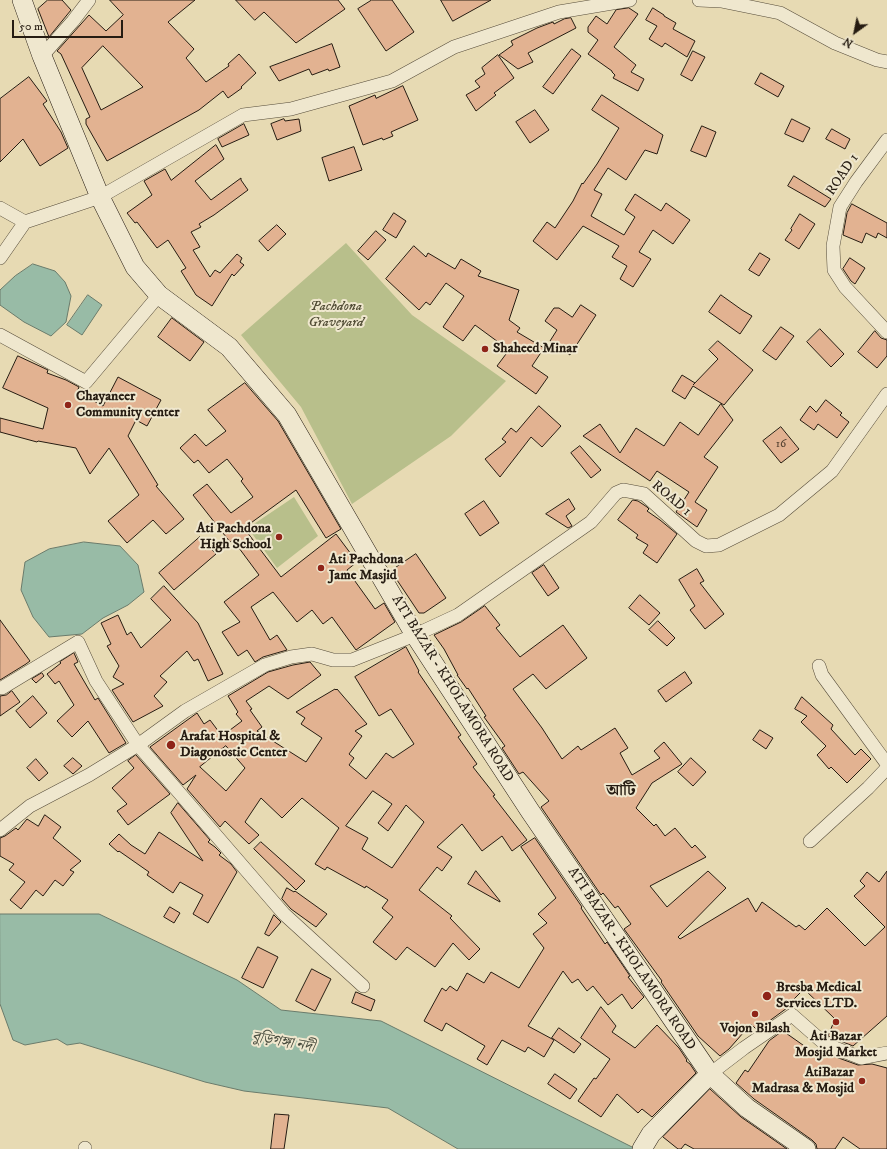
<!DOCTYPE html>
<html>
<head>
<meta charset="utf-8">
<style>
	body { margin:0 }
	#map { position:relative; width:887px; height:1149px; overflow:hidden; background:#e7dab3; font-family:"IM FELL DW Pica",serif }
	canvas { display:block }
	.north { position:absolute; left:835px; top:12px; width:40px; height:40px; -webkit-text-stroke:3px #efe7ce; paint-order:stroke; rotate:213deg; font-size:11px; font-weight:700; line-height:16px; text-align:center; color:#261c12 }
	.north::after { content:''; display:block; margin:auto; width:14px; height:18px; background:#261c12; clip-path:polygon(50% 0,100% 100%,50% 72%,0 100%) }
	.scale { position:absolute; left:12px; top:20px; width:111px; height:18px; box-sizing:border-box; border:2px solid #261c12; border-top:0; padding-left:5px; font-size:12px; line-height:14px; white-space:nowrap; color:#261c12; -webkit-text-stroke:3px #efe7ce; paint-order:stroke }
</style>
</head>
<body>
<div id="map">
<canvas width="887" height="1149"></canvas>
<div class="north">N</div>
<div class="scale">50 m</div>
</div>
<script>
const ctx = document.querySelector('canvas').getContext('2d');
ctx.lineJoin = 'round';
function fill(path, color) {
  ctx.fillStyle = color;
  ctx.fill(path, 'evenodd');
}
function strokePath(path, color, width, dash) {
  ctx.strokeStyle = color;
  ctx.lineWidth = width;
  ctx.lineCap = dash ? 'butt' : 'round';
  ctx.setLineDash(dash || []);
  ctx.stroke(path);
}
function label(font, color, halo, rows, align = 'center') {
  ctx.font = font + ' "IM FELL DW Pica","Noto Serif Bengali",serif';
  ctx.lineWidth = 4;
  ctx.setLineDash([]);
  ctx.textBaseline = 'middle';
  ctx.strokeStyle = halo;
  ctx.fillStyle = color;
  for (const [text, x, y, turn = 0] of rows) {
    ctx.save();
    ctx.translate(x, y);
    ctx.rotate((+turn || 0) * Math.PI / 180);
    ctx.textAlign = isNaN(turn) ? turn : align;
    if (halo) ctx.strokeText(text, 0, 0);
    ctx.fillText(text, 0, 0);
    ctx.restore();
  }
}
const green = new Path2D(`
	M346 243 412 315 506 381 451 436 352 504 301 407 241 335Z
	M294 497 318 536 277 568 248 528Z`);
const water = new Path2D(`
	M33 264 55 271 65 282 71 296 66 322 51 336 24 322 0 305V290L15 276Z
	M88 295 102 305 82 335 67 325Z
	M84 542 120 546 138 565 144 592 128 605 103 618 82 634 49 637 33 617 21 590 25 562 49 549Z
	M0 914H99L237 980 281 1010 381 1021 636 1149H458L388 1108 244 1091 205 1082 80 1043 67 1045 57 1039 25 1045 13 1040 0 1004Z`);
const building = new Path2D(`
	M48 0H62L71 10 49 37 38 9Z
	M110 0H195L168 22 194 49 186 58 206 82 229 66 228 64 239 54 256 73 241 87 242 88 228 98 223 91 199 110 107 161 86 124V119L90 117 61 54 57 51 89 15 106 31 123 15ZM103 46 143 87 101 110 82 68Z
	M236 0H338L345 9 296 43 264 12 255 20Z
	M372 0H392L414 32 386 51 358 9Z
	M441 0H491L453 21Z
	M629 8 638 14 614 47 636 65 631 72 644 79 638 91 613 78 615 75 612 72V71L588 54 598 40 588 32V27L596 16 607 24 616 10Z
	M653 8 664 15V16L676 23 673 29 695 41 687 57 665 43 662 47 649 39 657 26 646 20Z
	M571 18 576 28 528 53 533 62 518 69 499 55 513 45 511 41 537 28 553 22 554 24 564 19Z
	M332 44 340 67 329 71 328 69 312 75 309 69 279 81 270 67Z
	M572 49 581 56 553 94 543 87Z
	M693 51 705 57 692 81 681 75Z
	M498 55 514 78 494 93 496 95 476 111 466 95 480 87 475 81 485 74 482 68Z
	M761 73 784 86 778 97 755 84Z
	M29 77 47 101 43 104 61 132 68 148 40 166 23 139 0 162V99Z
	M403 86 418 120 391 132 393 136 383 140 382 138 363 145 349 106 375 95 376 98Z
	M602 95 663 135 657 154 645 150 626 180 608 168 594 190 602 194 591 216 624 235 635 217 625 210 635 194 661 211 666 203 690 220 673 244 653 230 639 252 651 259 633 287 620 279 627 266 612 257 619 246 583 226 557 260 533 241 547 222 555 228 573 201 582 183 583 184 597 164 619 128 592 110Z
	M535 110 549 130 530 143 516 122Z
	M284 119 285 121 299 119 301 131 277 140 271 124Z
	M792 119 810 128 803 142 785 134Z
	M244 124 249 135 222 147 218 139Z
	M702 126 716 132 706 157 691 151Z
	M832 129 850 139 845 149 826 139Z
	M216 145 224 159 195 181 211 200 241 178V180L248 190 214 215 199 224 201 227 191 232 200 247 193 250 210 277 215 270 220 273 237 254 242 258 240 262 244 265 234 276 232 274 212 306 196 295 181 271 186 268 168 240 157 248 137 222 135 223 127 213 152 195 144 181 165 169 171 180Z
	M354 147 362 170 329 181 322 158Z
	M794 176 831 199 825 207 788 186Z
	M852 204 887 223V238L878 233 876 238 866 233 862 243 843 235 847 213Z
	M394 213 406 221 396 238 383 230Z
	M800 214 815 224 799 249 785 240 792 230 791 229Z
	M277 225 286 234 268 251 259 241Z
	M376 231 386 240 368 260 358 251Z
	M414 246 426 257 428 253 455 269 461 259 481 271 478 276 519 290 509 320 520 328 517 332 544 348 532 366 548 377 536 394 497 366 509 350 475 325 463 341 443 327 464 296 446 283 430 305 426 302 419 310 386 279Z
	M760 253 770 259 759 276 749 270Z
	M850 258 865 268 855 284 851 281 843 269Z
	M721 295 742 310 752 316 740 334 709 312Z
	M581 305 596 315 570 355 550 341 557 330 545 321 554 308H559L572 317Z
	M172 318 204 342 190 361 158 337Z
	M781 327 794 336 776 360 763 351Z
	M820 329 844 354 831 367 807 342Z
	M875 331 881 338 887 340V356L877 368 858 352Z
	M718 341 753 370 724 405 693 386 685 399 672 391 682 375 695 383 693 385 718 359 709 350Z
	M18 356 48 370 47 373 66 380 79 387 77 392 103 406 118 377 161 400 147 426 136 420 128 436 158 485 156 486 184 519 166 534 153 520 127 543 108 521 139 495 109 448 90 474 76 448 38 441 37 442 0 432V418L43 429 48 408 3 388Z
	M245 383 278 421 341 529 326 538 296 490 244 528 281 577 336 534 357 562 347 570 375 609 384 603 395 622 356 650 332 617 323 624 312 610 297 622 273 592 251 607 270 640 277 635 287 650 263 657 255 662 247 650 238 656 222 632 240 622 224 602 259 575 233 540 230 542 193 495 207 484 231 513 253 497 241 481 243 479 227 459 209 473 198 460 194 463 180 448 195 434 206 446 226 431 208 410Z
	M826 400 842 413 840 415 849 422 837 438 818 424 814 430 800 420 810 406 816 412Z
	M721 404 733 420 704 457 718 467 695 502 707 510 697 527 676 512 689 492 657 471 650 481 583 436 600 424 620 453 636 428 664 446 680 422 698 435Z
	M539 406 561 426 542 447 531 437 500 477 485 459 506 442 502 439 511 428 516 432Z
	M781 427 799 449 781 463 763 441Z
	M580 446 601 470 591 478 571 453Z
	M569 499 575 509 566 516 572 526 568 528 546 514Z
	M633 500 638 501 647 507 649 509 647 511 660 520 677 534 657 563 643 553 648 545 636 538 638 535 618 520Z
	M484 501 499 523 480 536 465 514Z
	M200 537 216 554 174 590 159 573Z
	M416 554 446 598 424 613H419L391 571Z
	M544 565 559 588 548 596 532 573Z
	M697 569 704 581 700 583 724 614 705 629 690 610 695 606 679 580Z
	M164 586 198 623 223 674 208 681 198 659 194 661 187 651 160 676 167 682 154 696 163 706 133 722 112 690 124 684 113 677 119 666 107 646 111 644 101 623 118 615 127 635 131 632 141 648 171 620 151 599Z
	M640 595 660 613 649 625 629 608Z
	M485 606 500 625 496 628 520 657 563 625 587 658 546 689 533 674 513 689 542 728 562 759 578 746 581 750 615 728 628 748 620 753 632 775 660 758 654 751 664 742 682 764 652 783 636 808 654 826 656 824 665 836 675 828 692 848 695 845 706 857 650 886 667 907 708 871 726 888 678 937 680 939 748 898 756 912 762 902 796 927 799 925 805 930 827 908 865 946 885 927 854 896 865 886 860 881 867 872 879 882 887 871V1016L853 1046 828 1036 835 1019 804 989 786 1007 787 1008 757 1030 751 1024 729 1049 720 1056 698 1036 661 982 662 981 624 929 631 924 618 906 615 908 603 893 601 895 541 807 549 801 523 772 519 774 502 748 505 746 484 717 486 716 468 688 467 689 457 675H458L444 649 434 635 461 622Z
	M0 620 30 661 26 664 0 680Z
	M658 621 675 638 667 646 649 630Z
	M406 647 419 671 418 672 461 735 458 737 477 764 473 767 495 795 493 796 527 840 512 851 502 836 482 851 462 824 437 847 452 857 442 871 437 867 419 890 452 916 450 918 480 949 469 960 453 943 435 967 407 947 396 960 373 942 393 917 382 908 388 900 366 886 365 888 327 867 325 870 315 864 339 828 302 798 282 818 261 798 245 822 259 835 249 844 225 821 220 827 187 789 196 775 183 785 150 747 197 713 204 724 210 720 222 736 242 721 236 714 238 712 228 696 268 672 293 665 310 662 321 675 288 699 269 686 246 701 252 709 250 710 262 727 257 731 306 762 322 738 301 724 305 718 296 712 335 689 336 690 337 689 367 724 355 731 362 736 349 754 354 758 349 765 366 779 386 753 393 758 414 744 391 709 379 716 355 677ZM226 746 245 768 226 791 200 767ZM373 791 392 804 378 823 388 831 406 805 424 822 392 868 362 849 368 838 346 826Z
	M74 653 78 662 74 664 95 700 98 698 126 743 109 753 88 721 72 737 57 721 74 705 59 681 55 684 47 674 61 663 60 662Z
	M685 672 692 683 666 702 658 691Z
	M42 673 44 676 36 683 32 679Z
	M12 691 20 702 0 716V696L6 695Z
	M33 696 47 713 30 728 16 711Z
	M802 697 833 725 831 729 855 755 861 749 871 759 847 783 831 767 829 769 817 755 826 746 801 722 807 716 795 709Z
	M760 730 773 738 766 749 753 740Z
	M136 755 170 794 128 825 117 811 127 804 112 788 134 768 128 761Z
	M73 758 82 766 73 774 64 766Z
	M691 758 706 772 693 786 678 772Z
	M36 759 48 773 39 781 27 768Z
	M178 803 210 840 208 842 215 847 221 853 219 855 231 864 237 872 208 923 193 914 203 895 180 882 173 893 147 875 149 872 119 851 118 852 109 844 119 834 131 845 145 854 159 832 203 861 171 813Z
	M45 815 61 827 53 838 81 861 70 870 74 872 63 886 55 880 43 896 36 890 21 909 10 900 25 882 9 870 14 864 0 856V838L5 836 16 828 18 830 27 819 38 826Z
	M535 838 582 907 581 908 605 944 607 942 630 976 628 977 644 997 632 1009 622 994 608 1005 593 986 587 991 578 979 572 983 563 971 528 1026 554 1040 544 1057 528 1047 525 1052 502 1040 487 1065 477 1059 485 1046 446 1023 442 1031 424 1021 442 988 446 991 450 986 457 991 467 973 484 983 491 972 519 988 544 948 533 934 547 923 538 914 556 898 521 847Z
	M261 842 305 881 296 890 254 849Z
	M476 871 500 901V902L468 884Z
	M287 888 294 892 295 891 327 914 316 927 291 909 282 899Z
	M170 907 180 913 174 923 164 917Z
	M274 915 281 922 269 936 265 934Z
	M258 947 278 957 263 988 242 978Z
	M312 969 331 979 315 1011 296 1001Z
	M356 992 375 1000 371 1011 352 1003Z
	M601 1007 616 1026 612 1032 635 1048 657 1025 679 1048 687 1060 686 1061 690 1064 696 1073 652 1117 642 1109 638 1113 617 1094 601 1117 578 1101 594 1078 596 1079 610 1059 581 1038Z
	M559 1028 581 1044 574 1053 552 1038Z
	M783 1031 810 1050 811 1049 821 1055 822 1052 858 1065 872 1064 887 1068V1149H860L843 1137 835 1149H817L816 1144 812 1140 754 1099 736 1083 745 1070 748 1072 769 1041Z
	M555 1074 577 1089 570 1099 548 1084Z
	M710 1089 741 1117 787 1149H694L685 1144 681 1149H678L663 1137Z
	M275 1114 289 1115 284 1149H271Z`);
const minor = new Path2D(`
	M699 0 721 1 780 13 835 43 877 60 887 62
	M42 56 73 21 89 0
	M887 140 856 182 840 207 833 246 834 270 845 287 887 332
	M0 208 25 222 100 197 243 115 291 109 392 81 454 47 559 12 630 0
	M0 258 25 222
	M0 335 86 382 159 295
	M819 666 822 675 887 764
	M0 830 30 806 89 775 138 745 96 681 78 642 2 688
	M810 841 868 788 887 768
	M363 986 284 914 138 745 185 711 265 665 291 657 312 654 333 660H352L415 635 458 615 591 522 616 493 623 490 644 494 696 541 706 546 719 545 779 515 832 471 887 394
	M710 1074 744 1048 792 1015 825 1044 861 1058 887 1053
	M85 1149V1148`);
const secondary = new Path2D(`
	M22 0 42 56 100 197 135 267 159 295 229 347 287 415 415 635 530 811 710 1074 747 1108 806 1149
	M642 1149 651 1134 710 1074`);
const markers = [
	[485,349,4,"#8f2418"],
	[68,405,4,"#8f2418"],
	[279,537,4,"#8f2418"],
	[321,568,4,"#8f2418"],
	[171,745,5,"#8f2418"],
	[767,996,5,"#8f2418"],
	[755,1014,4,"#8f2418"],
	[836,1022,4,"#8f2418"],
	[862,1081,4,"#8f2418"]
];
const numberNames = [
	["16",781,445]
];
const streetNames = [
	["ROAD 1",843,175,-56],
	["ROAD 1",671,499,40],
	["ATI BAZAR - KHOLAMORA ROAD",452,689,58],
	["ATI BAZAR - KHOLAMORA ROAD",631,959,56]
];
const parkNames = [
	["Pachdona",336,307],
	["Graveyard",336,323]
];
const poiNames = [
	["Shaheed Minar",493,349],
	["Chayaneer",76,397],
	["Community center",76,413],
	["Ati Pachdona",271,529,"right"],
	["High School",271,545,"right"],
	["Ati Pachdona",329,560],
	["Jame Masjid",329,576],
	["Arafat Hospital &",180,737],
	["Diagonostic Center",180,753],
	["Bresba Medical",776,988],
	["Services LTD.",776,1004],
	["Vojon Bilash",755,1029,"center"],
	["Ati Bazar",836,1037,"center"],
	["Mosjid Market",836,1053,"center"],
	["AtiBazar",854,1073,"right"],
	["Madrasa & Mosjid",854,1089,"right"]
];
const waterNames = [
	["বুড়িগঙ্গা নদী",283,1043,10]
];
const quarterNames = [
	["আটি",621,792]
];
fill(green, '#b8bf8b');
fill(water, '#98bba6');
strokePath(water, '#6a7b6b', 1);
fill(building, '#e2b291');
strokePath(building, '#261c12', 1);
strokePath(minor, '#564c3a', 14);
strokePath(secondary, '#261c12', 20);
strokePath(minor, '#efe7ce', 13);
strokePath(secondary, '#efe7ce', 19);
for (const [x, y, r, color] of markers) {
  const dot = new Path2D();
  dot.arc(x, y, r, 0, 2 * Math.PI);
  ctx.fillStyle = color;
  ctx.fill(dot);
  strokePath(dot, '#efe7ce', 1.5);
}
label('12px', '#554232', null, numberNames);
label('14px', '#261c12', '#efe7ce', streetNames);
label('italic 14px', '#524d36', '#efe7ce', parkNames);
label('bold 14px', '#261c12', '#efe7ce', poiNames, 'left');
label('italic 15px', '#484c3e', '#efe7ce', waterNames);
label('bold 16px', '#261c12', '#efe7ce', quarterNames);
</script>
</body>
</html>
